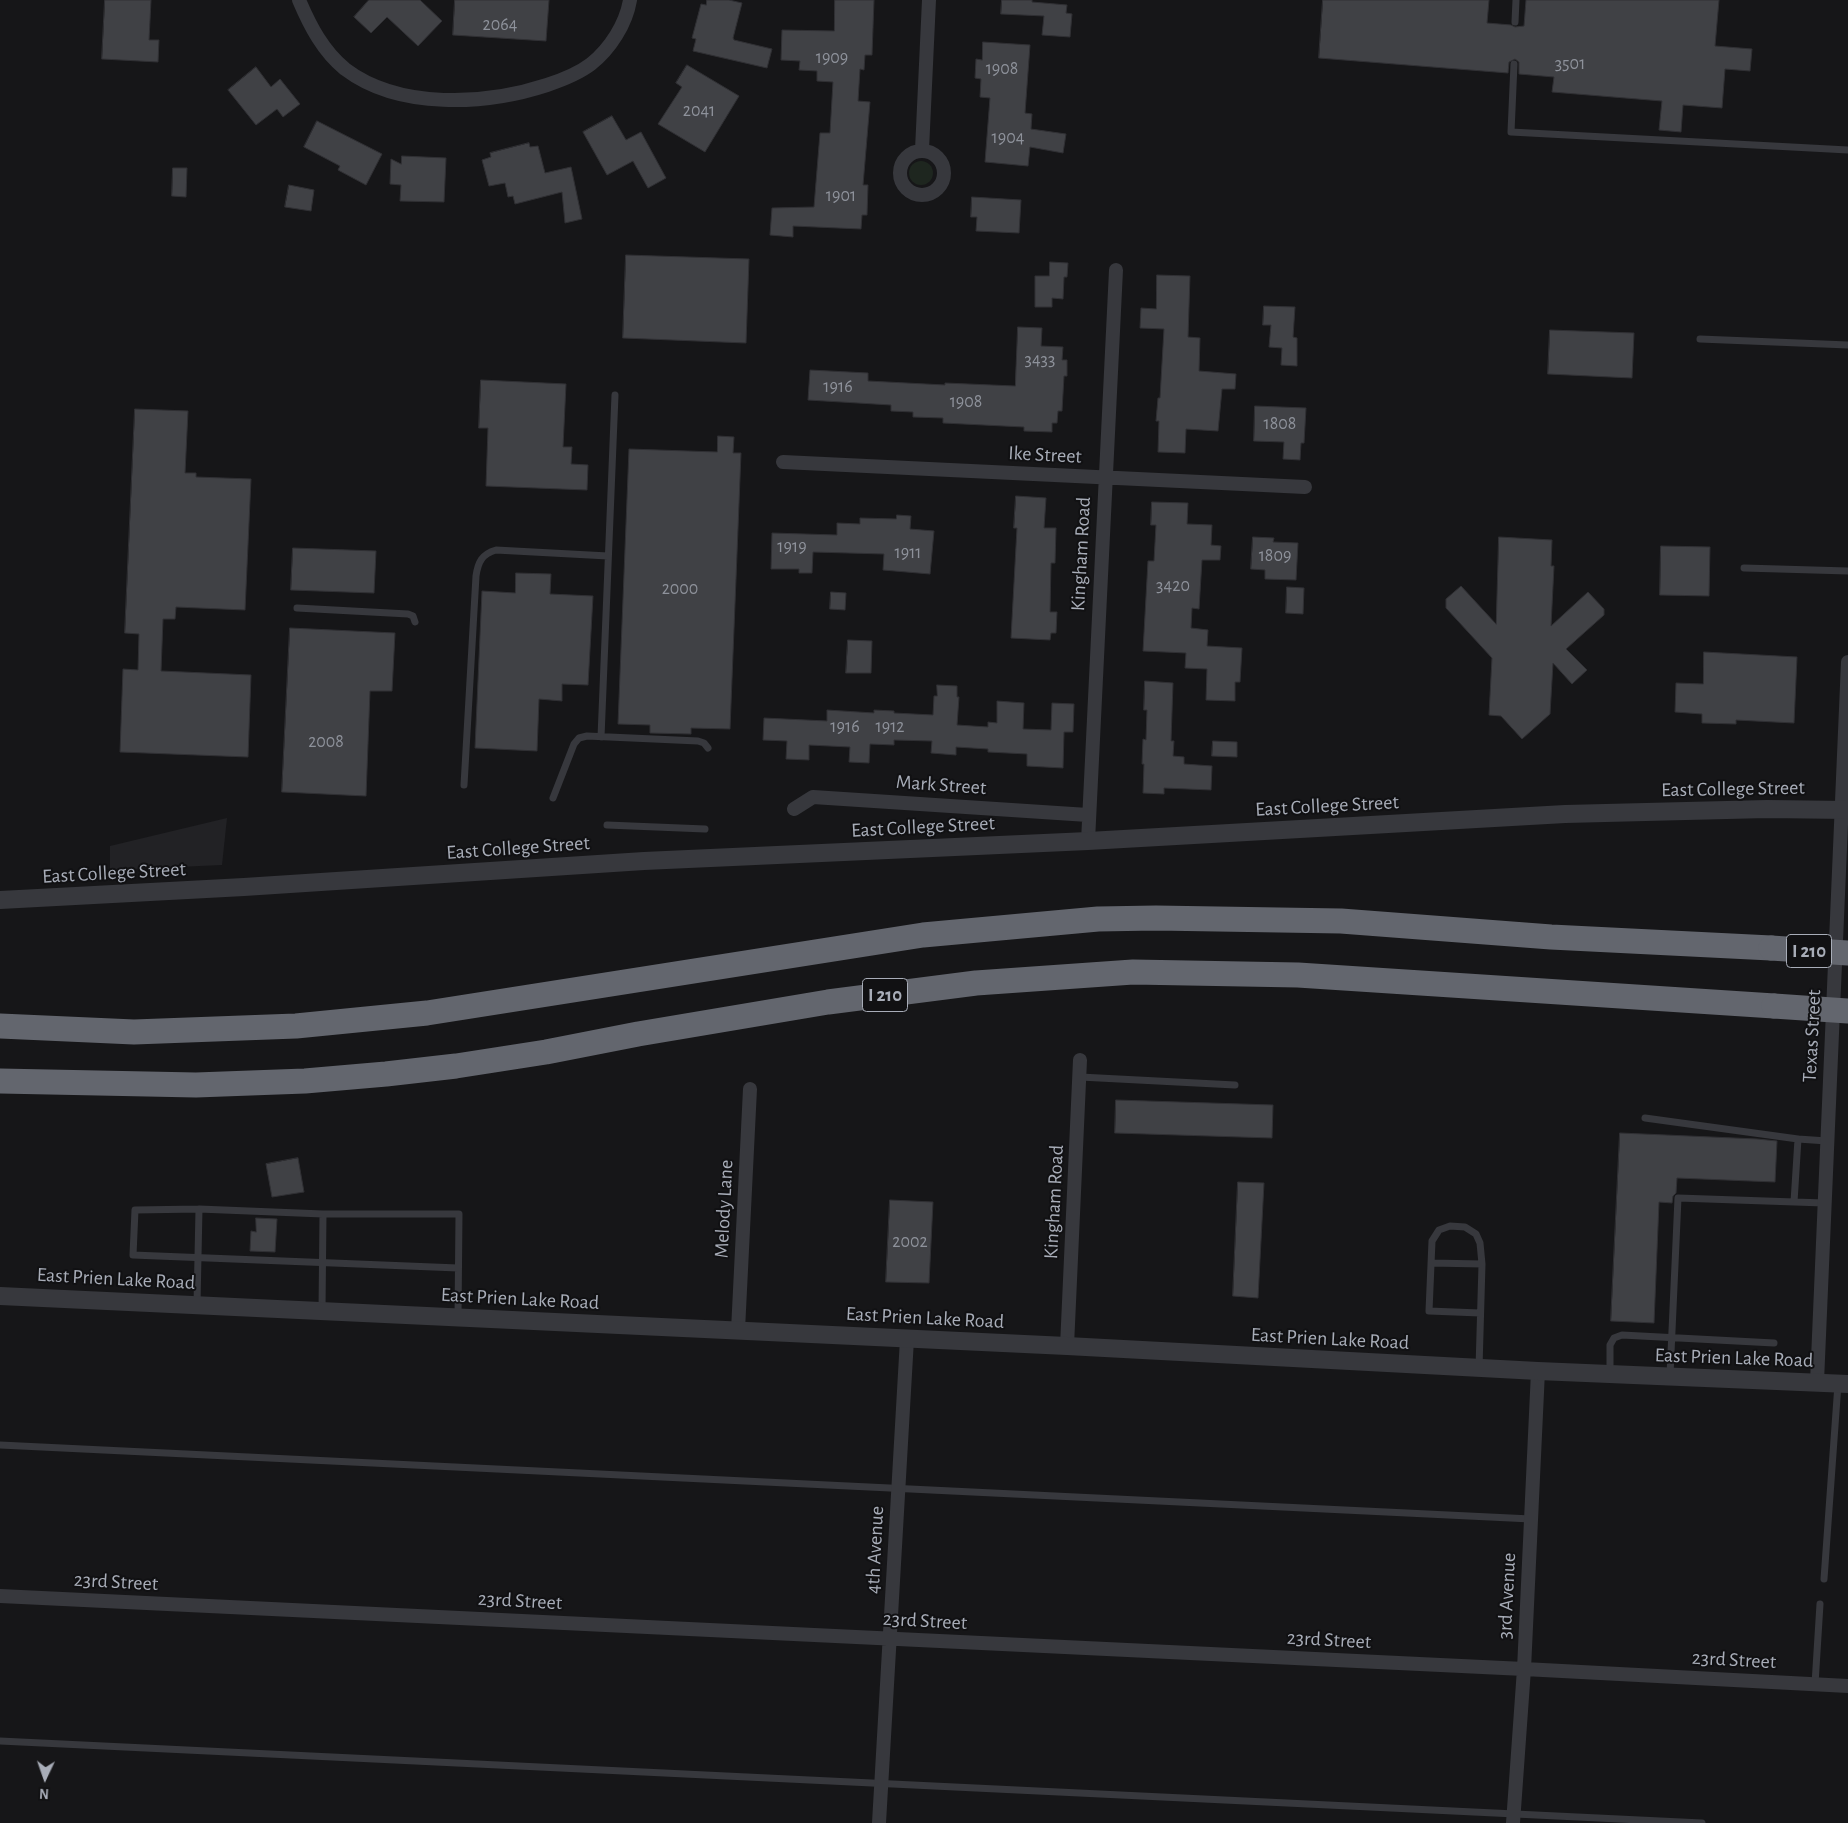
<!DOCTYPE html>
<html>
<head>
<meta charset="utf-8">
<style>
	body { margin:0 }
	#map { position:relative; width:1848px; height:1823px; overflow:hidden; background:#161618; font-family:"Alegreya Sans",sans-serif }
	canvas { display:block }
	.north { position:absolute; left:20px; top:1753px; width:50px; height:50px; -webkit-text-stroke:4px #111113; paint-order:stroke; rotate:183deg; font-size:14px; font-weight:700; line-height:20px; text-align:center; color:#a8adb8 }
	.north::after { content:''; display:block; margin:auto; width:18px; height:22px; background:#a8adb8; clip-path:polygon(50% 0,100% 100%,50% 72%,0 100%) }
</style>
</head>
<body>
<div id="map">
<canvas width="1848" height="1823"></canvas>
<div class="north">N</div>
</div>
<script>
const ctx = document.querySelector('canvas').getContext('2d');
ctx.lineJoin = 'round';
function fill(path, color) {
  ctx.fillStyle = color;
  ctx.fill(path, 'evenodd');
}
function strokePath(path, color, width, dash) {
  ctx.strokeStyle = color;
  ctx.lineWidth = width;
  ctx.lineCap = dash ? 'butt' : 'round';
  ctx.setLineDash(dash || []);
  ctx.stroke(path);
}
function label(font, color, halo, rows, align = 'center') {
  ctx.font = font + ' "Alegreya Sans",sans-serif';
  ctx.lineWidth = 4;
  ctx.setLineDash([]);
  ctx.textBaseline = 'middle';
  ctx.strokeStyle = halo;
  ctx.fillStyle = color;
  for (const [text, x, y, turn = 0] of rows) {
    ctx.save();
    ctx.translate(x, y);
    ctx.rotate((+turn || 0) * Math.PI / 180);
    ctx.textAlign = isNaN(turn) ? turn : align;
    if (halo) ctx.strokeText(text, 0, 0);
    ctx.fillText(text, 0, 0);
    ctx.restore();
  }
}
const built = new Path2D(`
	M227 818 222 865 110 870V846Z`);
const green = new Path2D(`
	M909 173a12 12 0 1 1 24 0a12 12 0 1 1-24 0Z`);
const building = new Path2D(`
	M105 0H151L149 40H159L158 62 102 59Z
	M369 0H420L442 21 418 46 387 17 371 33 354 17Z
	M455 0H549L546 41 453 35Z
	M707 0H729L742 3 733 38 734 40 772 49 767 68 693 51 696 39 692 38 701 4 706 5Z
	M835 0H874L872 55H865L864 70 860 69 858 101 870 102 863 185H868L867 215H862L861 229 793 226V237L770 235 772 208 814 207 820 133H830L833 82 817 81V71L799 70 800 61 781 60 782 30 834 31Z
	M1002 0H1032V2L1067 5 1066 13 1072 14 1070 37 1042 35 1044 16 1001 14Z
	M1323 0H1489L1487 23 1511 25 1515 27 1524 26 1526 0H1719L1715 46 1752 49 1750 71 1725 69 1722 108 1683 105 1681 132 1659 130 1662 101 1552 92 1554 77 1519 74V62L1515 59 1509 62 1508 73 1319 58Z
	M983 42 1030 45 1025 113 1032 114 1031 129 1066 134 1063 153 1030 147 1028 166 985 162 990 98 980 97 981 79 975 78 976 59 982 60Z
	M687 65 739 96 705 152 658 124 682 87 676 83Z
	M256 67 271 87 280 79 300 104 283 117 277 109 256 125 228 90Z
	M612 116 626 140 641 132 666 178 648 188 633 161 607 175 583 132Z
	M317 121 382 154 366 185 338 170 340 166 304 147Z
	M529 143 530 147 538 146 545 173 571 167 582 219 565 223 562 192 515 204 513 196 508 197 505 183 489 186 482 160 491 157 490 153Z
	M402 156 446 158 444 202 400 201 401 185 390 184 391 159 401 164Z
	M173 168H187L186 197 172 196Z
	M289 185 314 190 311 211 285 207Z
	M972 197 1021 200 1019 233 976 231 977 217H971Z
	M626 255 749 259 746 343 623 338Z
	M1050 262 1068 263 1067 277H1064L1063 299 1052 298V307H1035V276H1049Z
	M1157 275 1190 276 1188 337 1200 338 1199 371 1236 374 1235 389H1222L1218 431 1186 429 1185 453 1158 452 1159 421H1156L1158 398H1160L1164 329 1140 328 1141 308 1156 309Z
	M1264 306 1295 307 1293 337 1297 338V366L1281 365 1282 348 1269 347 1271 325H1263Z
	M1018 327 1042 328 1041 346 1063 347 1062 360H1067V376H1064L1062 411H1058L1057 423H1052V432L1024 431V427L943 423V418L913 417V412L891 411V405L808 400 810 370 868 373V381L945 385V383L1015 386Z
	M1550 330 1634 333 1632 378 1548 374Z
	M481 380 566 384 563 447H572L571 464 588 465 587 490 486 486 488 428H479Z
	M1255 406 1306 408 1304 443H1301L1300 460 1283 459 1284 442 1254 441Z
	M135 409 188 411 185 473H196V477L251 479 245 610 176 607 175 619H163L161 671 251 675 248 757 120 752 123 669 138 670 139 634 125 633Z
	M718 436 734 437 733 453H741L730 729 691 728V734L650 733V725L618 724 629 449 717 452Z
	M1016 496 1046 498 1044 528H1056L1055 563H1051L1050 612H1057L1056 633H1051L1050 640 1011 638 1017 528H1014Z
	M1152 502 1188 503 1187 524 1212 525 1211 545 1221 546 1220 560H1202L1199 609 1192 608 1191 628 1208 630 1207 646 1242 648 1240 682H1235V701L1206 700 1207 669 1185 668 1186 653 1143 651 1148 561H1154L1156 525H1151Z
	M897 515 911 516 910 529 934 531 930 574 883 570 884 554 813 552 812 573H799V569H771L772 533 837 535V523L860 524V518L896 519Z
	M1253 537 1274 538 1273 542 1298 543 1296 580 1265 579V570L1251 569Z
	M1499 537 1552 540 1551 566H1554L1551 626 1588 592 1604 609V615L1566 649 1587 670 1572 684 1553 663 1550 714 1522 739 1501 716 1489 715 1492 658 1446 608V599L1461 586 1496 624Z
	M1661 546 1710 547 1709 596 1660 595Z
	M293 548 376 551 374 593 291 590Z
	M516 573 551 574 550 594 593 596 588 685 562 684V701L539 699 537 751 475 748 482 591 515 593Z
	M1287 587 1304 588 1303 614 1286 613Z
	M831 592 846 593 845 610 830 609Z
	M290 628 395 633 392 691H370L366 796 282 792Z
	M848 640 872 641 871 673H846Z
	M1704 652 1797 657 1794 723 1736 720V724L1702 723V714L1675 712 1676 683 1703 684Z
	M1145 681 1173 683 1171 741H1174L1173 756 1184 757V764L1212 766 1211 790 1164 788V794L1143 793 1144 764H1142L1143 739 1146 740 1147 710H1144Z
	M937 685 957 686V697H959L957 725 988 727V722L997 723V701L1024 703 1023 729 1051 730 1052 703 1074 704 1073 732H1064L1063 768 1027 766V754L988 752V749L956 747V755L931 753 932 741 894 740V745L870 744 869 763 849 762 850 747 809 745V760L786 759 787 741 763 740 764 718 827 721V710L874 713V710L894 711V713L933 715 934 696H937Z
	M1213 741 1237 742V757L1212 756Z
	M1116 1100 1273 1105 1272 1138 1115 1133Z
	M1620 1133 1757 1139 1777 1141 1775 1182 1677 1178 1676 1193 1673 1196 1672 1203 1659 1202 1654 1323 1611 1321Z
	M298 1158 304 1192 272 1197 266 1164Z
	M1238 1182 1264 1183 1258 1298 1233 1296Z
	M890 1200 933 1202 929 1283 886 1282Z
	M256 1218 277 1219 275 1252 250 1251 251 1231 256 1232Z`);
const service = new Path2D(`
	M1515 22 1516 0
	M1514 64 1511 132 1848 150
	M1700 339 1848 345
	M1744 568 1848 571
	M297 608 408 614 413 616 415 622
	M601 737 615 395
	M464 785 476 576C478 562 482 554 496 550L608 556
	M553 798 574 744 579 738 587 736 698 741 704 743 708 748
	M607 825 705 829
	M1080 1077 1235 1085
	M1645 1118 1798 1139
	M1794 1202 1798 1139 1827 1141
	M199 1209 135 1210 133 1255 458 1268
	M1431 1263 1482 1264
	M197 1304 199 1209 323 1214
	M322 1310 323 1214H459L458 1317
	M1479 1368 1482 1264 1480 1243 1476 1234 1465 1227 1450 1226 1439 1230 1432 1241 1429 1311 1480 1313
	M1610 1374V1345L1614 1338 1622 1335 1774 1343
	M1670 1375 1678 1198 1824 1203
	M0 1445 1531 1519
	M1824 1579 1838 1384
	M1815 1684 1820 1604
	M0 1741 1702 1823`);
const minor = new Path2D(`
	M299 0C310 26 323 51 345 69 399 110 486 105 547 85 562 80 578 74 591 64 610 49 626 24 630 0
	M922 150 929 0
	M900 173a22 22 0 1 1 44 0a22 22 0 1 1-44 0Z
	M783 462 1305 487
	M794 809 813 797 1088 815
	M1088 841 1116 270
	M738 1330 750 1089
	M1067 1346 1080 1060
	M1817 1382 1848 662
	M0 1596 1524 1669 1848 1686
	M879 1823 907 1339
	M1513 1823 1524 1669 1538 1371`);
const tertiary = new Path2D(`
	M0 900 244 887 644 861 1088 841 1565 814 1767 809 1848 810
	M0 1296 1067 1346 1538 1371 1848 1384`);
const motorway = new Path2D(`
	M0 1026 134 1032 296 1026 427 1013 923 935 1098 919 1156 918 1341 921 1551 937 1771 948
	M0 1081 196 1085 305 1081 386 1074 456 1066 546 1052 638 1034 828 1002 976 983 1133 972 1298 975 1774 1006`);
const motorwayBridge = new Path2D(`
	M1771 948 1848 953
	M1774 1006 1848 1011`);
const numberNames = [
	["2064",500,25],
	["1909",832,58],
	["3501",1570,64],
	["1908",1002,69],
	["2041",699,111],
	["1904",1008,138],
	["1901",841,196],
	["3433",1040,360],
	["1916",838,387],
	["1908",966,402],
	["1808",1280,424],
	["1919",792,547],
	["1911",908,553],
	["1809",1275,556],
	["3420",1173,586],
	["2000",680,589],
	["1916",845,727],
	["1912",890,727],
	["2008",326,742],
	["2002",910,1242]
];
const shields = [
	[1809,951,45],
	[885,995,45]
];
const shieldNames = [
	["I 210",1809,951],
	["I 210",885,995]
];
const streetNames = [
	["Ike Street",1045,455,3],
	["Kingham Road",1081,554,-87],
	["Mark Street",941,785,4],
	["East College Street",1733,789,-1],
	["East College Street",1327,806,-3],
	["East College Street",923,827,-3],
	["East College Street",518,848,-4],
	["East College Street",114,873,-3],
	["Texas Street",1812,1036,-87],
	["Kingham Road",1054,1202,-87],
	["Melody Lane",724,1209,-87],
	["East Prien Lake Road",116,1279,3],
	["East Prien Lake Road",520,1299,3],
	["East Prien Lake Road",925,1318,3],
	["East Prien Lake Road",1330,1339,3],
	["East Prien Lake Road",1734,1358,2],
	["4th Avenue",875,1550,-87],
	["23rd Street",116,1582,3],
	["3rd Avenue",1507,1596,-87],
	["23rd Street",520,1601,3],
	["23rd Street",925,1621,3],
	["23rd Street",1329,1640,3],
	["23rd Street",1734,1660,3]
];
fill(built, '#222225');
fill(green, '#1e261f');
fill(building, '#404145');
strokePath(building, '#303034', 1);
strokePath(service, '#37383d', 7);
strokePath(minor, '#37383d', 14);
strokePath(tertiary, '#37383d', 18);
strokePath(motorway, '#63666e', 25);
strokePath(motorwayBridge, '#63666e', 25);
label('18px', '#8e929b', null, numberNames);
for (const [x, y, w] of shields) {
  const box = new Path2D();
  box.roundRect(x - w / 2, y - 16.5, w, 33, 4);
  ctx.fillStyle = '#111113';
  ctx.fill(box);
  strokePath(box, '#a8adb8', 1);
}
label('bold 19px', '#a8adb8', null, shieldNames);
label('20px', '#a8adb8', '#111113', streetNames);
</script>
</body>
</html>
